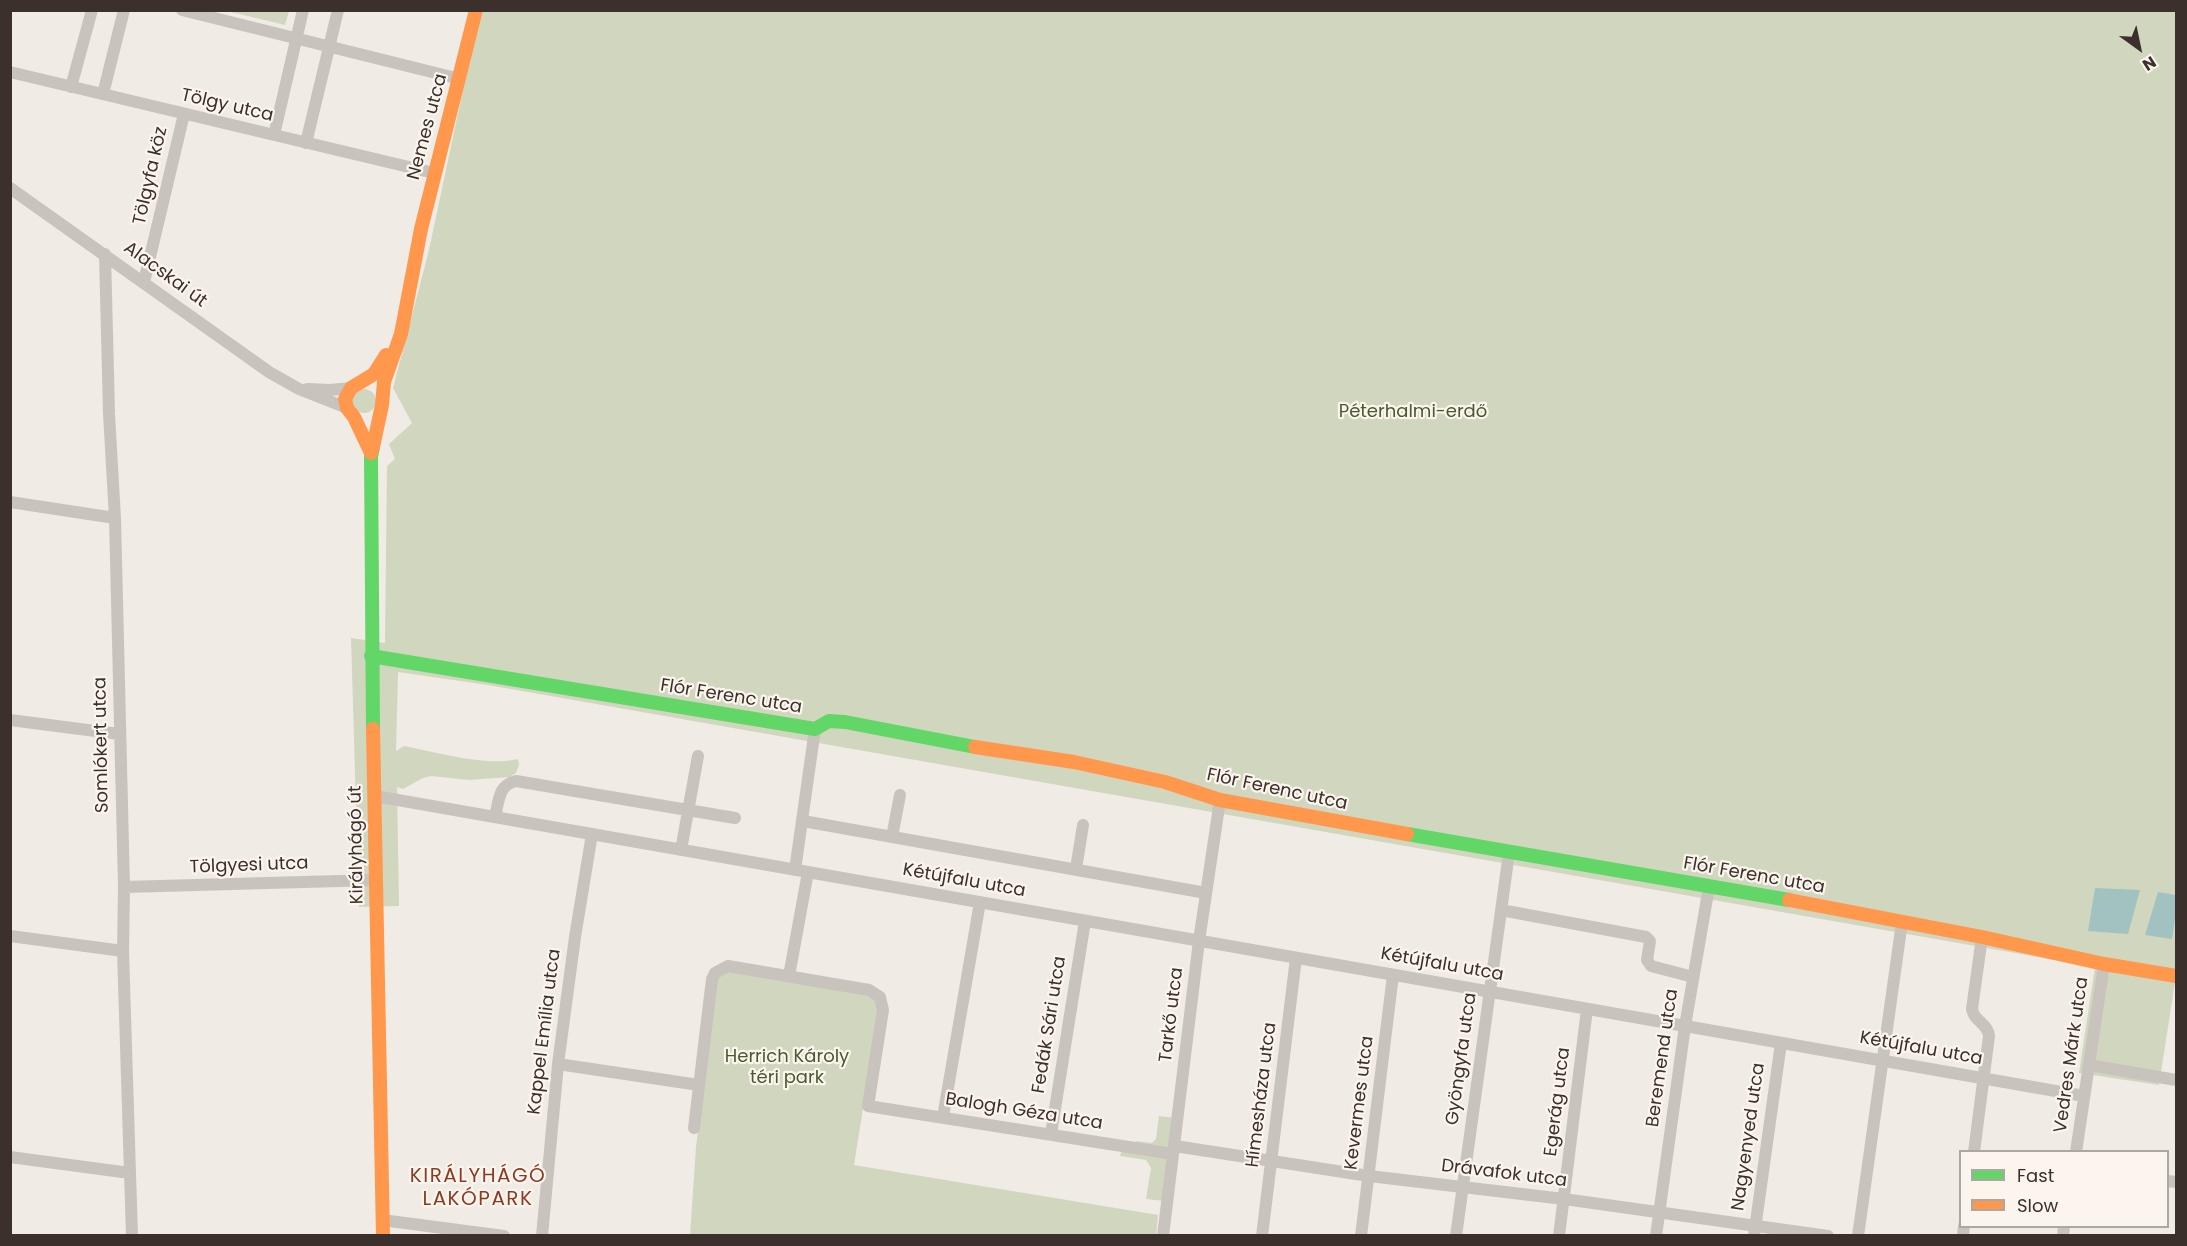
<!DOCTYPE html>
<html>
<head>
<meta charset="utf-8">
<style>
	body { margin:0 }
	#map { position:relative; width:2187px; height:1246px; overflow:hidden; background:#f0ebe5; font-family:Poppins,sans-serif }
	canvas { display:block }
	.frame { position:absolute; inset:0; border:12px solid #3b302b; pointer-events:none }
	.legend { position:absolute; left:1959px; top:1150px; width:210px; height:78px; box-sizing:border-box; background:#fbf5ee; border:2px solid #aea6a0; margin:0; padding:8px 10px; list-style:none; font-size:18px; color:#3b302b }
	.legend li { display:flex; align-items:center; gap:12px; height:30px }
	.legend b { width:30px; border:2px solid #aea6a0 }
	.north { position:absolute; left:2109px; top:18px; width:60px; height:60px; -webkit-text-stroke:4px #fbf5ee; paint-order:stroke; rotate:147deg; font-size:16px; font-weight:700; line-height:24px; text-align:center; color:#3b302b }
	.north::after { content:''; display:block; margin:auto; width:21px; height:27px; background:#3b302b; clip-path:polygon(50% 0,100% 100%,50% 72%,0 100%) }
</style>
</head>
<body>
<div id="map">
<canvas width="2187" height="1246"></canvas>
<div class="frame"></div>
<ul class="legend">
<li><b style="height:8px;background:#63d668"></b>Fast</li>
<li><b style="height:8px;background:#ff974d"></b>Slow</li>
</ul>
<div class="north">N</div>
</div>
<script>
const ctx = document.querySelector('canvas').getContext('2d');
ctx.lineJoin = 'round';
function fill(path, color) {
  ctx.fillStyle = color;
  ctx.fill(path, 'evenodd');
}
function strokePath(path, color, width, dash) {
  ctx.strokeStyle = color;
  ctx.lineWidth = width;
  ctx.lineCap = dash ? 'butt' : 'round';
  ctx.setLineDash(dash || []);
  ctx.stroke(path);
}
function label(font, color, halo, rows, align = 'center') {
  ctx.font = font + ' Poppins,sans-serif';
  ctx.lineWidth = 4.5;
  ctx.setLineDash([]);
  ctx.textBaseline = 'middle';
  ctx.strokeStyle = halo;
  ctx.fillStyle = color;
  for (const [text, x, y, turn = 0] of rows) {
    ctx.save();
    ctx.translate(x, y);
    ctx.rotate((+turn || 0) * Math.PI / 180);
    ctx.textAlign = isNaN(turn) ? turn : align;
    if (halo) ctx.strokeText(text, 0, 0);
    ctx.fillText(text, 0, 0);
    ctx.restore();
  }
}
const green = new Path2D(`
	M227 11 289 10V11L285 25Z
	M483 11H2176V982H2175L2159 1085 2079 1073 2095 967 488 685 398 672 396 751 404 746C437 752 486 767 518 759L519 765 516 773 510 777 469 780 431 776 423 778 403 789 397 787 399 906 359 907 351 638 385 643 387 466 395 459 389 444 412 423 393 388 429 250 465 80Z
	M352 401a12 12 0 1 1 24 0a12 12 0 1 1-24 0Z
	M726 971 868 995 875 999 879 1008 854 1165 1158 1215 1156 1236H690L696 1147 716 982 718 977Z
	M1159 1116 1176 1118 1171 1151 1136 1146V1141L1152 1143 1156 1139Z
	M1122 1150 1171 1157 1165 1201 1146 1199 1151 1168 1146 1160 1120 1156Z`);
const water = new Path2D(`
	M2095 888 2140 890 2128 934 2088 931Z
	M2158 892 2176 895V912L2172 939 2145 935Z`);
const street = new Path2D(`
	M182 10 460 79
	M10 72 434 173
	M71 87 92 10
	M103 94 124 10
	M274 135 303 10
	M306 143 338 10
	M10 188 269 372 299 389 347 408
	M105 254 109 414 115 518 124 887 123 951 132 1236
	M144 282 184 114
	M307 389 330 390 351 388
	M10 502 115 518
	M10 720 119 734
	M375 796 2084 1096
	M495 817C499 801 498 785 516 781L735 818
	M803 821 1206 893
	M892 837 900 795
	M681 850 698 756
	M1076 869 1083 825
	M795 870 815 729
	M124 887 376 880
	M1501 910 1646 937 1650 941 1647 960 1651 966 1693 977
	M10 936 123 951
	M789 976 808 872
	M558 1064 699 1085
	M2089 1065 2176 1080
	M943 1117 980 902
	M694 1128 712 979 715 973 728 966 869 990 880 997 883 1010 868 1106 1173 1154
	M1051 1134 1085 921
	M1175 1146 1369 1176 1564 1199 1828 1236
	M1974 1152 1989 1036C1988 1023 1974 1022 1972 1009L1982 937
	M2076 1152 2104 964
	M10 1157 130 1173
	M2168 1181 2176 1182
	M382 1220 504 1236
	M542 1236 558 1064 575 937 592 834
	M1163 1236 1199 941 1220 800
	M1262 1236 1296 958
	M1361 1236 1393 975
	M1456 1236 1509 853
	M1559 1236 1587 1009
	M1656 1236 1685 1026 1709 887
	M1754 1236 1781 1043
	M1858 1236 1902 922
	M1963 1236 1964 1226
	M2063 1236 2064 1226`);
const fast = new Path2D(`
	M371 656 815 729 829 721 845 722 975 747
	M373 729 371 457 373 447
	M1407 834 1789 900`);
const slow = new Path2D(`
	M373 447 382 405 384 382 401 334 421 229 476 10
	M371 453 354 417 347 408 345 399 351 388 374 374 386 355
	M373 729 383 1236
	M975 747 1074 762 1165 782 1220 800 1407 834
	M1789 900 1982 937 2104 964 2176 976`);
const streetNames = [
	["Tölgy utca",227,106,13],
	["Nemes utca",428,127,-75],
	["Tölgyfa köz",151,176,-77],
	["Alacskai út",165,275,36],
	["Flór Ferenc utca",731,697,9],
	["Somlókert utca",102,745,-91],
	["Flór Ferenc utca",1277,790,12],
	["Királyhágó út",357,845,-91],
	["Tölgyesi utca",249,866,-2],
	["Flór Ferenc utca",1754,876,10],
	["Kétújfalu utca",964,881,10],
	["Kétújfalu utca",1442,965,10],
	["Tarkő utca",1172,1015,-83],
	["Fedák Sári utca",1050,1025,-81],
	["Kappel Emília utca",545,1032,-83],
	["Kétújfalu utca",1921,1049,10],
	["Vedres Márk utca",2072,1055,-82],
	["Beremend utca",1663,1058,-82],
	["Gyöngyfa utca",1462,1059,-82],
	["Hímesháza utca",1262,1095,-83],
	["Egerág utca",1558,1102,-83],
	["Kevermes utca",1360,1103,-83],
	["Balogh Géza utca",1024,1112,9],
	["Nagyenyed utca",1749,1137,-82],
	["Drávafok utca",1504,1174,7]
];
const parkNames = [
	["Péterhalmi-erdő",1413,412],
	["Herrich Károly",787,1057],
	["téri park",787,1078]
];
const neighbourhoodNames = [
	["KIRÁLYHÁGÓ",478,1177],
	["LAKÓPARK",478,1200]
];
fill(green, '#d1d6bf');
fill(water, '#a1c2c1');
strokePath(street, '#c9c3be', 12);
strokePath(fast, '#63d668', 14);
strokePath(slow, '#ff974d', 14);
label('18px', '#3b302b', '#fbf5ee', streetNames);
label('18px', '#4a5a2e', '#fbf5ee', parkNames);
ctx.letterSpacing = '1.5px';
label('20px', '#8c3b22', '#fbf5ee', neighbourhoodNames);
ctx.letterSpacing = '0px';
</script>
</body>
</html>
